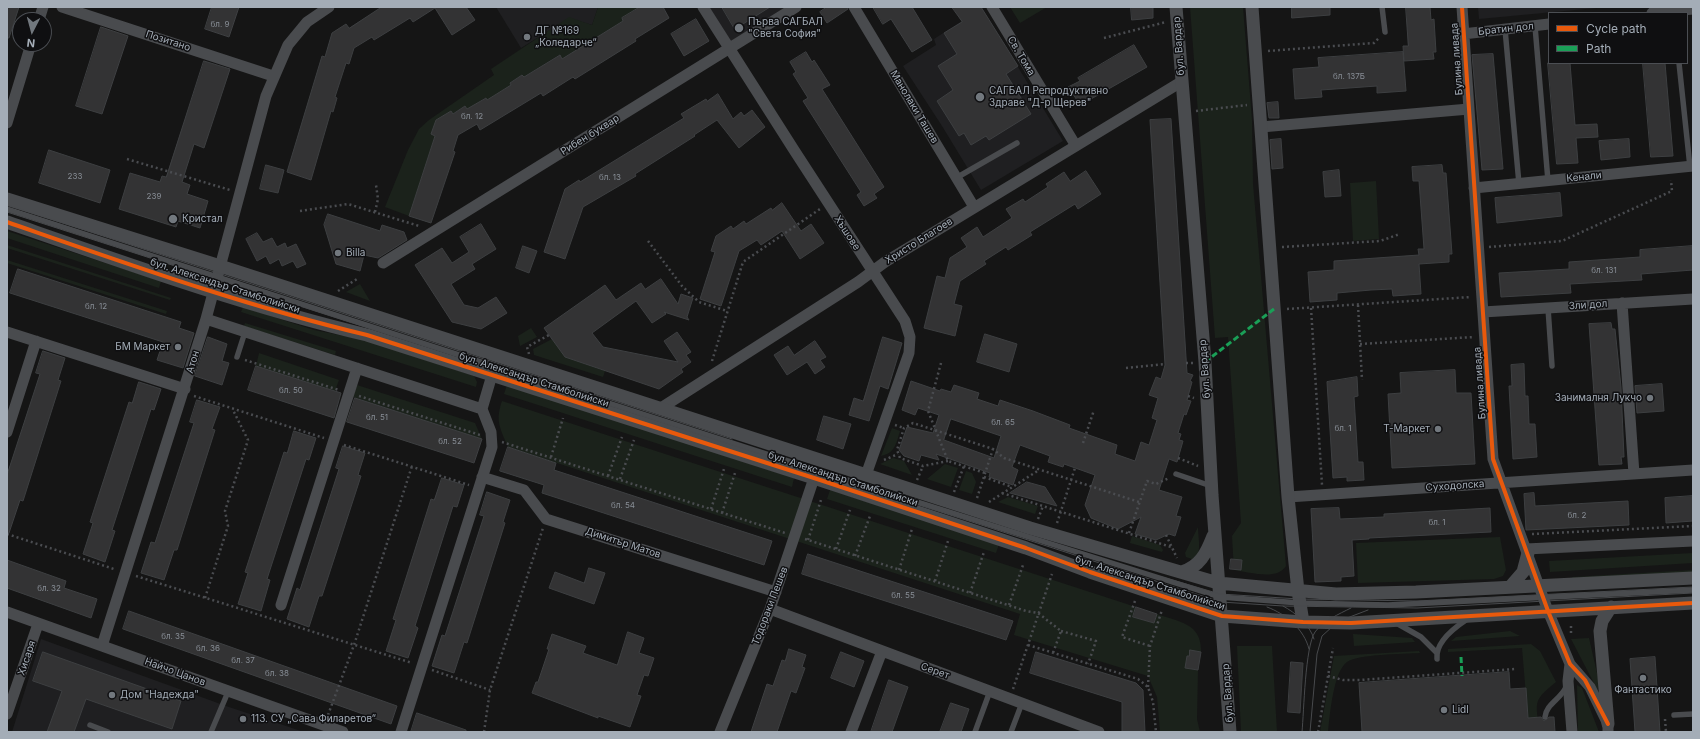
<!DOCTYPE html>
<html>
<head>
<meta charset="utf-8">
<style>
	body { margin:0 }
	#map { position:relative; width:1700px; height:739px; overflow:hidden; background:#151515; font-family:Inter,sans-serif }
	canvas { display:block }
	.frame { position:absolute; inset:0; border:8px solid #a4adb7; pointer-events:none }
	.legend { position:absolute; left:1548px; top:12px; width:140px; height:52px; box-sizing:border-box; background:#0f0f11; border:1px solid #4b4e53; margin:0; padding:5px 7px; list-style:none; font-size:12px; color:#a4adb7 }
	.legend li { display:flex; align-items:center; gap:8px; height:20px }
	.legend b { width:20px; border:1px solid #4b4e53 }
	.north { position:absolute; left:12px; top:12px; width:40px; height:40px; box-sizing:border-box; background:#0f0f11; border:1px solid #4b4e53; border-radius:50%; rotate:186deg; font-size:11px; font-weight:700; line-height:16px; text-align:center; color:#a4adb7 }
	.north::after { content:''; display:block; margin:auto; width:14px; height:18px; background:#72787e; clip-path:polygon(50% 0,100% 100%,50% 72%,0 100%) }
</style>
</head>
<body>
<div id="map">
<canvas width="1700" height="739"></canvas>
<div class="frame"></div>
<ul class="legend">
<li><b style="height:5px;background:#e8590c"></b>Cycle path</li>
<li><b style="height:5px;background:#1a9f57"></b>Path</li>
</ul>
<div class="north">N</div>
</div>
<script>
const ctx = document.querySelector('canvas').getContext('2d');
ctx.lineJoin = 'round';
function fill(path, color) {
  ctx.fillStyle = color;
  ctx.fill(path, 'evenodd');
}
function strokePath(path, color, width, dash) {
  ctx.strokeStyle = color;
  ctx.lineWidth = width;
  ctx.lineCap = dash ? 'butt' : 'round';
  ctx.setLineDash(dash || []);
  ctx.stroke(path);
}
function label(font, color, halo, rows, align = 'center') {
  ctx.font = font + ' Inter,sans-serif';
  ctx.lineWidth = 3;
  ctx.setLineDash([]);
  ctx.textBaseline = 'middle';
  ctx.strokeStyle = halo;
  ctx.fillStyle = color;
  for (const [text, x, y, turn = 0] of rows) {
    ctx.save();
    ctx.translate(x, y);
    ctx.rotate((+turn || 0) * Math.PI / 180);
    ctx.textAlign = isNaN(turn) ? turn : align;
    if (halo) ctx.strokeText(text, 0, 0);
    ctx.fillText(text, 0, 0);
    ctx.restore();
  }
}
const built = new Path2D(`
	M496 7H598L592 25 569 18 521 48Z
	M703 7H796L729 49Z
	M1478 7H1607L1479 19Z
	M982 8 1063 141 981 190 942 126 903 66 936 45 934 39Z
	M41 639 226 706 304 732H12Z`);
const green = new Path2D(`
	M598 7H640L622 18 623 21 562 59 559 55 524 77 522 75 510 83 511 85 487 100 485 98 474 105 469 112 465 106 453 114 451 111 436 120 432 134 435 136 409 216 385 207 408 150 419 129 429 120 494 75 491 69 569 17 592 25Z
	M1010 7H1047L1020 23Z
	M1190 7H1243L1252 120 1253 184 1286 566C1277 581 1249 572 1234 570L1232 536 1241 523 1228 337 1215 338Z
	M1376 181 1379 239 1353 241 1350 183Z
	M7 231 161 281 159 288 7 238Z
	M7 245 171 298 170 300 7 248Z
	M7 260 167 311 166 314 7 263Z
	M360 284 370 301 346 292Z
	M243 307 314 330 365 340 474 376 477 382 476 387 241 312Z
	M245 323 336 351 335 355 244 326Z
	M531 328 537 337 520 346 518 336Z
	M552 339 565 357 605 371 603 377 534 355 533 349Z
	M259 353 339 380 335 391 256 366Z
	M357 385 475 423 482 439 353 397Z
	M507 385 794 478 792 487 504 394Z
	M502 401 1136 607 1133 617 1154 623 1157 614C1179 622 1202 623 1201 652L1190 651 1189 656H1187L1185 668 1198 670 1197 719 1200 732H1160L1157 697 1148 676 1014 635 1020 614 508 447C500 428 495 421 502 401Z
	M892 428 900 431C896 444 895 453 881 456Z
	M893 458 904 461 912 475 880 464Z
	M945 464 958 468 951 487 927 479Z
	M966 471 972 473 976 482 972 494 959 490Z
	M830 490 999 544 996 553 827 499Z
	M1008 497 1038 506 1035 514 998 502Z
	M1198 527C1198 537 1202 552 1195 560L1186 557 1185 553Z
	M1132 536 1160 545 1163 550 1162 552 1130 543Z
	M1500 537 1506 570 1503 576 1494 579 1358 583 1356 543Z
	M1693 553V563L1550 572 1549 561Z
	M1693 570V574L1573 581 1572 577Z
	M1510 631 1520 636 1451 641 1456 637Z
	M1353 634 1412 638 1415 642 1354 646Z
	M1589 638 1599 682 1598 691 1571 639Z
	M1531 644 1540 651 1556 682C1531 702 1537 702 1539 732H1529L1522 648 1448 652V649Z
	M1237 646H1272L1277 732H1241Z
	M1419 651 1420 653C1403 654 1359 654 1347 662 1333 672 1330 715 1328 732H1320L1334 656Z
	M1577 685 1582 688 1599 732H1578Z`);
const building = new Path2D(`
	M7 7H19L9 38H7Z
	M212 7H239L229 37 205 29Z
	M382 7H466L475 20 452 35 435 8 413 22 410 18 374 40 372 37 354 48 349 64 346 63 335 97 337 98 333 112 331 111 311 180 287 172 322 56 325 57 332 33 346 24 349 28Z
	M640 7H663L669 18 635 39 636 41 575 79 573 77 543 96 541 93 480 130 477 124 458 135 453 151 455 152 431 223 409 216 435 136 431 134 436 120 451 111 453 114 465 106 467 109 486 98 487 100 511 85 510 83 522 75 524 77 560 55 562 59 623 21 622 18Z
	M722 7H770L735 29Z
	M827 7H847L848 9 827 23 820 12Z
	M873 7H912L932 40 912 52 891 19 883 24Z
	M952 7H981L1018 66 1006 74 1031 114 989 140 986 136 971 145 964 133 959 136 937 101 953 90 938 66 957 54 944 33 962 22Z
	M1131 7H1153V18L1132 20Z
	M1292 7H1330V15L1292 18Z
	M1406 7H1430L1431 20 1434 19 1436 52H1433L1434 59 1404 61 1403 46H1408Z
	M696 19 709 41 684 56 671 34Z
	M101 27 128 36 102 114 76 106Z
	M1134 45 1147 67 1091 99 1090 97 1079 103 1068 87 1080 81 1078 78Z
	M806 52 812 62 814 60 830 85 822 89 884 187 874 194 877 198 864 206 857 195 861 192 803 101 808 98 793 74 796 72 790 62Z
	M1403 52 1406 91 1377 93V86L1321 90 1322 97 1295 99 1293 69 1319 67 1318 58Z
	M1493 54 1503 169 1482 170 1472 55Z
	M204 61 230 69 204 148 194 144 182 182 190 185 187 194 208 201 200 228 178 221 176 227 119 209 130 173 160 182 162 176 166 177Z
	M1548 63H1570L1575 125 1597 124 1598 137 1576 138 1578 163 1557 164Z
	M1643 63H1665L1673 156 1651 157Z
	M718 94 733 119 741 112 744 116 752 110 765 127 739 148 717 120 694 135 695 136 635 174 636 176 583 207 565 259 544 252 565 189 579 180 580 182 684 118 681 114 706 99 707 101Z
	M1278 102 1279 118H1269L1267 103Z
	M1171 119 1187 373 1193 375 1190 381 1192 382 1187 400 1191 401 1186 415 1184 414 1178 433 1181 434 1179 440 1183 441 1177 462 1169 459 1159 490 1182 497 1176 516 1181 517 1175 536 1169 534 1156 540 1135 534 1141 517 1118 529 1091 518 1085 505 1095 475 1064 464 1063 467 1048 462 1050 456 1020 445 1012 467 1018 470 1013 485 989 477 990 473 936 454 939 460 921 455 919 461 904 456 899 450 907 427 933 433 939 415 918 408 915 415 902 410 911 381 940 391 941 389 951 392 954 385 979 393 977 399 998 406 1000 400 1033 411 1070 425 1069 428 1117 445 1115 454 1135 461 1141 442 1149 445 1157 420 1152 418 1158 398 1149 395 1156 377 1161 379 1165 365 1150 120ZM951 419 1001 436 994 458 944 440Z
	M1281 139 1283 168 1272 169 1270 140Z
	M1629 139 1630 157 1601 160 1599 141Z
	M49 150 110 170 100 203 39 183Z
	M266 165 284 170 278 193 260 189Z
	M1442 165 1443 173H1446L1452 254H1449V262L1419 264 1421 294 1393 296 1392 289 1371 290 1337 293V300L1310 302 1308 272 1334 270V261L1419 255 1418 249H1424L1419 181H1413L1412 167Z
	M1339 170 1341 196 1325 197 1323 172Z
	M1086 171 1101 194 1078 209 1075 204 1030 232 1032 235 1008 250 1006 247 984 261 986 264 960 281 954 304 962 306 955 336 924 328 937 276 945 278 950 258 967 247 961 238 977 227 983 237 1012 218 1006 209 1023 199 1025 202 1048 187 1046 184 1064 172 1070 181Z
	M1560 193 1562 216 1497 223 1495 198Z
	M782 203 801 231 811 224 824 243 800 259 782 231 761 245 757 240 739 251 721 306 700 299 715 252 711 251 716 236 731 226 733 229 744 221 746 224 771 208 772 210Z
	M328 214 380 231 382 225 404 232 407 240 378 258 364 255 360 271 336 264 324 225Z
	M481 224 496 249 472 264 475 269 451 284 464 305 478 308 496 297 507 313 481 329 452 322 415 265 442 248 452 263 469 252 460 237Z
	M257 233 263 242 272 238 277 247 285 243 287 248 296 244 306 264 297 268 293 261 282 266 279 259 270 264 266 256 257 261 246 239Z
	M523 246 537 251 529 273 516 268Z
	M1693 246V270L1641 274 1642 280 1570 284 1571 293 1501 297 1499 273 1569 269V262L1640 257V250Z
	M18 269 181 322 179 328 194 333 183 368 157 360 163 342 10 293Z
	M661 279 678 304 681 294 693 298 687 317 689 320 664 312 666 314 652 323 636 301 592 333 603 347 678 362 664 341 677 332 691 352 686 355 691 362 681 369 683 372 659 389 565 357 544 328 605 285 616 300 641 283 645 289Z
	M1611 323 1612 329H1615L1621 387 1624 457H1621L1622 464 1599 465 1589 324Z
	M985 334 1017 344 1009 372 977 362Z
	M208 337 227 344 222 361 229 363 222 385 195 376Z
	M883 337 902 343 888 389 880 386 869 421 849 415 854 398 863 401Z
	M815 341 826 357 820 360 825 367 815 374 807 362 787 375 774 355 788 346 794 355Z
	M43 351 65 358 58 380 61 381 23 501 20 500 9 533 7 532V475L40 374 36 373Z
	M1524 364 1525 396H1528L1529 424H1535L1537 457 1513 459 1509 386H1512L1511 365Z
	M256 366 341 393 334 418 248 390Z
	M1455 370 1456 393H1471L1475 464 1392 468 1388 394 1401 393 1400 373Z
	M1357 377 1358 396 1354 397 1358 462H1363L1364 480 1347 481V477L1333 478 1327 382Z
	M139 382 161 389 154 410 151 409 112 530 115 531 105 562 83 554 93 523 90 522 129 402 132 403Z
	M1662 384 1664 411 1637 413 1635 386Z
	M355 398 482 439 474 463 347 422Z
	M197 400 220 407 212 429 215 430 177 550H174L164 580 141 573 151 542 155 543 194 423 190 422Z
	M824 416 851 424 843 449 817 440Z
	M294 431 316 438 309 460 306 459 267 579 270 580 261 611 238 604 248 573 245 572 284 452 287 453Z
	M343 446 365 453 358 475 361 476 322 596H319L309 627 287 619 297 588 300 590 339 469 336 468Z
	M508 447 556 463 554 470 772 541 764 565 542 493 544 485 500 471Z
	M442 478 464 485 457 507 453 506 415 626 418 628 408 658 386 651 396 620 393 619 431 499 434 500Z
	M1027 482 1045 487 1057 506 1010 493Z
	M487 492 510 500 503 522 505 523 467 643 464 642 454 673 432 666 442 635 445 636 484 516 480 515Z
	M1534 493 1535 506 1628 501 1629 525 1526 530 1524 494Z
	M1693 496V521L1666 523 1665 498Z
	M1339 508 1340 519 1384 517V514L1490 508 1491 532 1369 538V539L1352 540 1354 576 1341 577V581L1315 582 1311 509Z
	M808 554 1013 621 1006 640 802 574Z
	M1231 559 1242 560 1241 570 1230 569Z
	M7 560 66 581 64 588 97 599 91 618 7 588Z
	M589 568 605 573 594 604 549 588 555 572 584 583Z
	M1136 607 1157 614 1154 623 1133 617Z
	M129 611 397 706 391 724 123 629Z
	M628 632 644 638 639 653 654 658 648 676 644 675 637 695 641 696 630 727 598 716V718L532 693 536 682H538L549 649H547L552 634 586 646 583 653 617 665Z
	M789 649 806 655 802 667 805 668 796 693 791 691 777 732H751L767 684 773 686 782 660 785 661Z
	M1190 650 1201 652 1198 670 1185 668 1187 656H1189Z
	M43 652 181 701 172 729 86 699 74 732H47L62 691 33 681Z
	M841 652 864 661 854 687 831 678Z
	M1036 652 1136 683 1143 690 1145 732H1122V702L1030 673Z
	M1655 657 1660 732H1635L1630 659Z
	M1291 662 1303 663 1300 713 1288 712Z
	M1509 672 1510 689 1526 688 1528 718 1541 717 1544 721 1549 717H1554L1555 732H1362L1359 683Z
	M889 680 908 687 892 732H871Z
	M951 703 969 709 961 732H940Z
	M417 713 466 730V732H411Z`);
const path = new Path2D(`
	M1104 38 1166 22
	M1268 51 1374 43 1380 37
	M1196 111 1247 105
	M127 159 230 190
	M300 211 348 204 419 226
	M375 212 378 199 376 185
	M648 241 682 286 699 302 727 311
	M1282 247 1380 241 1400 234
	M1489 247 1562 241 1672 191 1671 180
	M338 291 357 279
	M1358 305 1362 380
	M1311 308 1322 485
	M1287 309 1471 297
	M1360 344 1474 337
	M529 354 527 347 549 335
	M245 360 339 390
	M712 361 743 262 820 209
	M941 363 928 411 948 461 985 473
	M1186 363H1194
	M1126 368 1165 364
	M194 396 324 438
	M359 396 480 435
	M1188 396 1194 398
	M895 425 904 428
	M502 442 785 533
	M1083 443 1094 410
	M344 445 469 485
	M551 457 563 418
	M1178 458 1198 466
	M884 460 898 454
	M948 461 923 466 900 458 897 450 904 428 913 423 993 449 1004 458 1139 502
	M608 476 622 437
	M984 477 1012 487
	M620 479 634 440
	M917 480 923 466
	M954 492 964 466
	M1002 493 1171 547
	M977 498 993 449
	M989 502 1039 470
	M711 509 724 469
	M722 513 735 473
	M1038 519 1043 506
	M1057 523 1075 468
	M1129 533 1147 481 1156 484 1169 478
	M7 534 114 569
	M1532 534 1693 526
	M1166 535 1177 558
	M805 539 1026 611 1038 613 1061 631 1053 653
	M808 540 821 500
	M836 549 850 510
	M855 556 870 516
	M899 570 912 529
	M136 576 412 663
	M935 581 948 541
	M970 593 984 552
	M205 598 228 526 225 511 248 440 233 410
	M1135 601 1122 637 1150 646
	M1009 605 1023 565
	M1571 626V633
	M1061 631 1096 641 1088 664
	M1028 645 1138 679 1148 687 1153 702 1156 732
	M432 670 490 690
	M1328 676 1343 680H1360L1515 669
	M1148 687 1150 646 1162 610
	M1013 689 1052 574
	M328 715 354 645 412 466
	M1665 719 1666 732
	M484 732 490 690 543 528
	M1318 732 1333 648`);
const service = new Path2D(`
	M1382 7 1385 32
	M1535 26 1548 181
	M1505 29 1519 184
	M1679 63 1690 167
	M956 178 1017 143
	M7 209 838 477 1220 597 1300 603 1388 605 1693 590
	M1548 308 1552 366
	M237 357 245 332
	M1176 474 1211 486
	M1398 624 1421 637 1436 652
	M1437 659C1435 642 1454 628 1466 620
	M1674 715 1693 714
	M1545 717C1546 704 1561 699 1566 687
	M90 725 108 732
	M211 732 228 692
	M975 732 990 691
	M1011 732 1022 703`);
const minor = new Path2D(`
	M62 7 273 76
	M703 7 794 150 905 321 910 337 909 353 866 475
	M854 7 974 207
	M992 7 1076 146
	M1462 7 1493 459 1548 611 1570 664 1590 687 1608 724V732
	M1652 13 1693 9
	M39 20 43 7
	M1463 34 1549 24
	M7 123 31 44
	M1261 127 1469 109
	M1474 188 1693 166
	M383 263 796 7
	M1622 303 1634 474
	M1483 312 1693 299
	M206 319 482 409
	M7 332 185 389
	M661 408 858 282 885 262 1181 82
	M7 432 36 341
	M482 477 524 490 546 519 776 592
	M1288 497 1693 470
	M1526 549 1693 541
	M281 605 357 368
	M770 609 1099 732
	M7 612 343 732
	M102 646 206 319 266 96 288 45 307 22 329 7
	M1570 664 1568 681 1572 732
	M7 714 38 624
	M401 732 492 447 491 432 482 409 492 375
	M720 732 770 609 814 478
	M851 732 882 651`);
const tertiary = new Path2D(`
	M1176 7 1205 362 1212 495 1230 732
	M1252 7 1288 497 1298 591 1303 622
	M7 199 220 266 1030 528 1218 583 1336 594 1416 592 1693 578
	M7 222C125 263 245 306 367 335L814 478 1026 548 1090 572 1222 616 1303 622 1351 623 1693 603
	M1182 572C1200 566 1206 554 1213 536
	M1510 587 1523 572 1528 553
	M1608 724 1600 631 1602 621 1611 607`);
const tram = new Path2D(`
	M7 205 732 439
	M7 212 1221 602 1283 606 1417 608 1693 593
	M1162 577 1220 594 1299 599 1417 601 1693 587
	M1283 606C1296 613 1310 625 1314 639
	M1267 607C1286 614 1304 629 1309 649
	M1302 732C1304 711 1305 647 1315 632 1323 621 1339 614 1351 608
	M1310 732 1317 654 1322 636 1333 626 1347 618 1368 610`);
const quiet = new Path2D(`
	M1205 362 1274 309
	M1461 657 1462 676`);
const cycleway = new Path2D(`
	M1462 7 1493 459 1548 611 1570 664 1585 680 1608 724
	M7 222C125 263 245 306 367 335L814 478 1026 548 1090 572 1222 616 1303 622 1351 623 1693 603`);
const markers = [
	[739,28,5,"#72787e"],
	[527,37,4,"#72787e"],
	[980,97,5,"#72787e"],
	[173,219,5,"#72787e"],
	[338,253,4,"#72787e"],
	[178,347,4,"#72787e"],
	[1650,398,4,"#72787e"],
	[1438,429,4,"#72787e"],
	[1643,678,4,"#72787e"],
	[112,695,4,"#72787e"],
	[1444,710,4,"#72787e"],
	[243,719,4,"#72787e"]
];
const numberNames = [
	["бл. 9",220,25],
	["бл. 137Б",1349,77],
	["бл. 12",472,117],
	["233",75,177],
	["бл. 13",610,178],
	["239",154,197],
	["бл. 131",1604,271],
	["бл. 12",96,307],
	["бл. 50",291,391],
	["бл. 51",377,418],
	["бл. 65",1003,423],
	["бл. 1",1343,429],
	["бл. 52",450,442],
	["бл. 54",623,506],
	["бл. 2",1577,516],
	["бл. 1",1437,523],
	["бл. 32",49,589],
	["бл. 55",903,596],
	["бл. 35",173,637],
	["бл. 36",208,649],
	["бл. 37",243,661],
	["бл. 38",277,674]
];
const poiNames = [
	["Първа САГБАЛ",748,22],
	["\"Света София\"",748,34],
	["ДГ №169",535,31],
	["„Коледарче“",535,43],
	["САГБАЛ Репродуктивно",989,91],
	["Здраве \"Д-р Щерев\"",989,103],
	["Кристал",182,219],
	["Billa",346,253],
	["БМ Маркет",170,347,"right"],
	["Занималня Лукчо",1642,398,"right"],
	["Т-Маркет",1430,429,"right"],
	["Фантастико",1643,690,"center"],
	["Дом \"Надежда\"",120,695],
	["Lidl",1452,710],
	["113. СУ „Сава Филаретов“",251,719]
];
const streetNames = [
	["Братин дол",1506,29,-6],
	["Позитано",168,41,18],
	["бул. Вардар",1179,46,-94],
	["Св. Тома",1021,56,59],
	["Булина ливада",1457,59,-94],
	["Манолаки Ташев",914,107,59],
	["Рибен буквар",590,135,-32],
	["Кенали",1584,177,-6],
	["Хъшове",847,233,57],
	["Христо Благоев",919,241,-32],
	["бул. Александър Стамболийски",225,286,18],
	["Зли дол",1588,305,-4],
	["Атон",193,362,-73],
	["бул. Вардар",1205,369,-94],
	["бул. Александър Стамболийски",534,380,18],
	["Булина ливада",1480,383,-94],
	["бул. Александър Стамболийски",843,479,18],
	["Суходолска",1455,486,-4],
	["Димитър Матов",623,543,18],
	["бул. Александър Стамболийски",1150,583,18],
	["Тодораки Пешев",770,606,-69],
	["Хисаря",27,658,-71],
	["Серет",935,671,20],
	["Найчо Цанов",175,672,20],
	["бул. Вардар",1228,693,-94]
];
fill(built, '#1f1f21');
fill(green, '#1b221b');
fill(building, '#333334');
strokePath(building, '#3d3f41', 1);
strokePath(path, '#4a4c50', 2.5, [2, 3]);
strokePath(service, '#494b4e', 5.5);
strokePath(minor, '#494b4e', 11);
strokePath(tertiary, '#494b4e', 13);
strokePath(tram, '#484a4d', 1);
strokePath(quiet, '#1a9f57', 3, [6, 3]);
strokePath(cycleway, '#e8590c', 4);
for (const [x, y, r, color] of markers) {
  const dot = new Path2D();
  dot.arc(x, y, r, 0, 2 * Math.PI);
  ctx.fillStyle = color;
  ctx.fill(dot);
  strokePath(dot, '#0f0f11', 1.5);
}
label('8px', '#888e96', null, numberNames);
label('10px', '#a4adb7', '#0f0f11', poiNames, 'left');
label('10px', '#a4adb7', '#0f0f11', streetNames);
</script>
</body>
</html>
